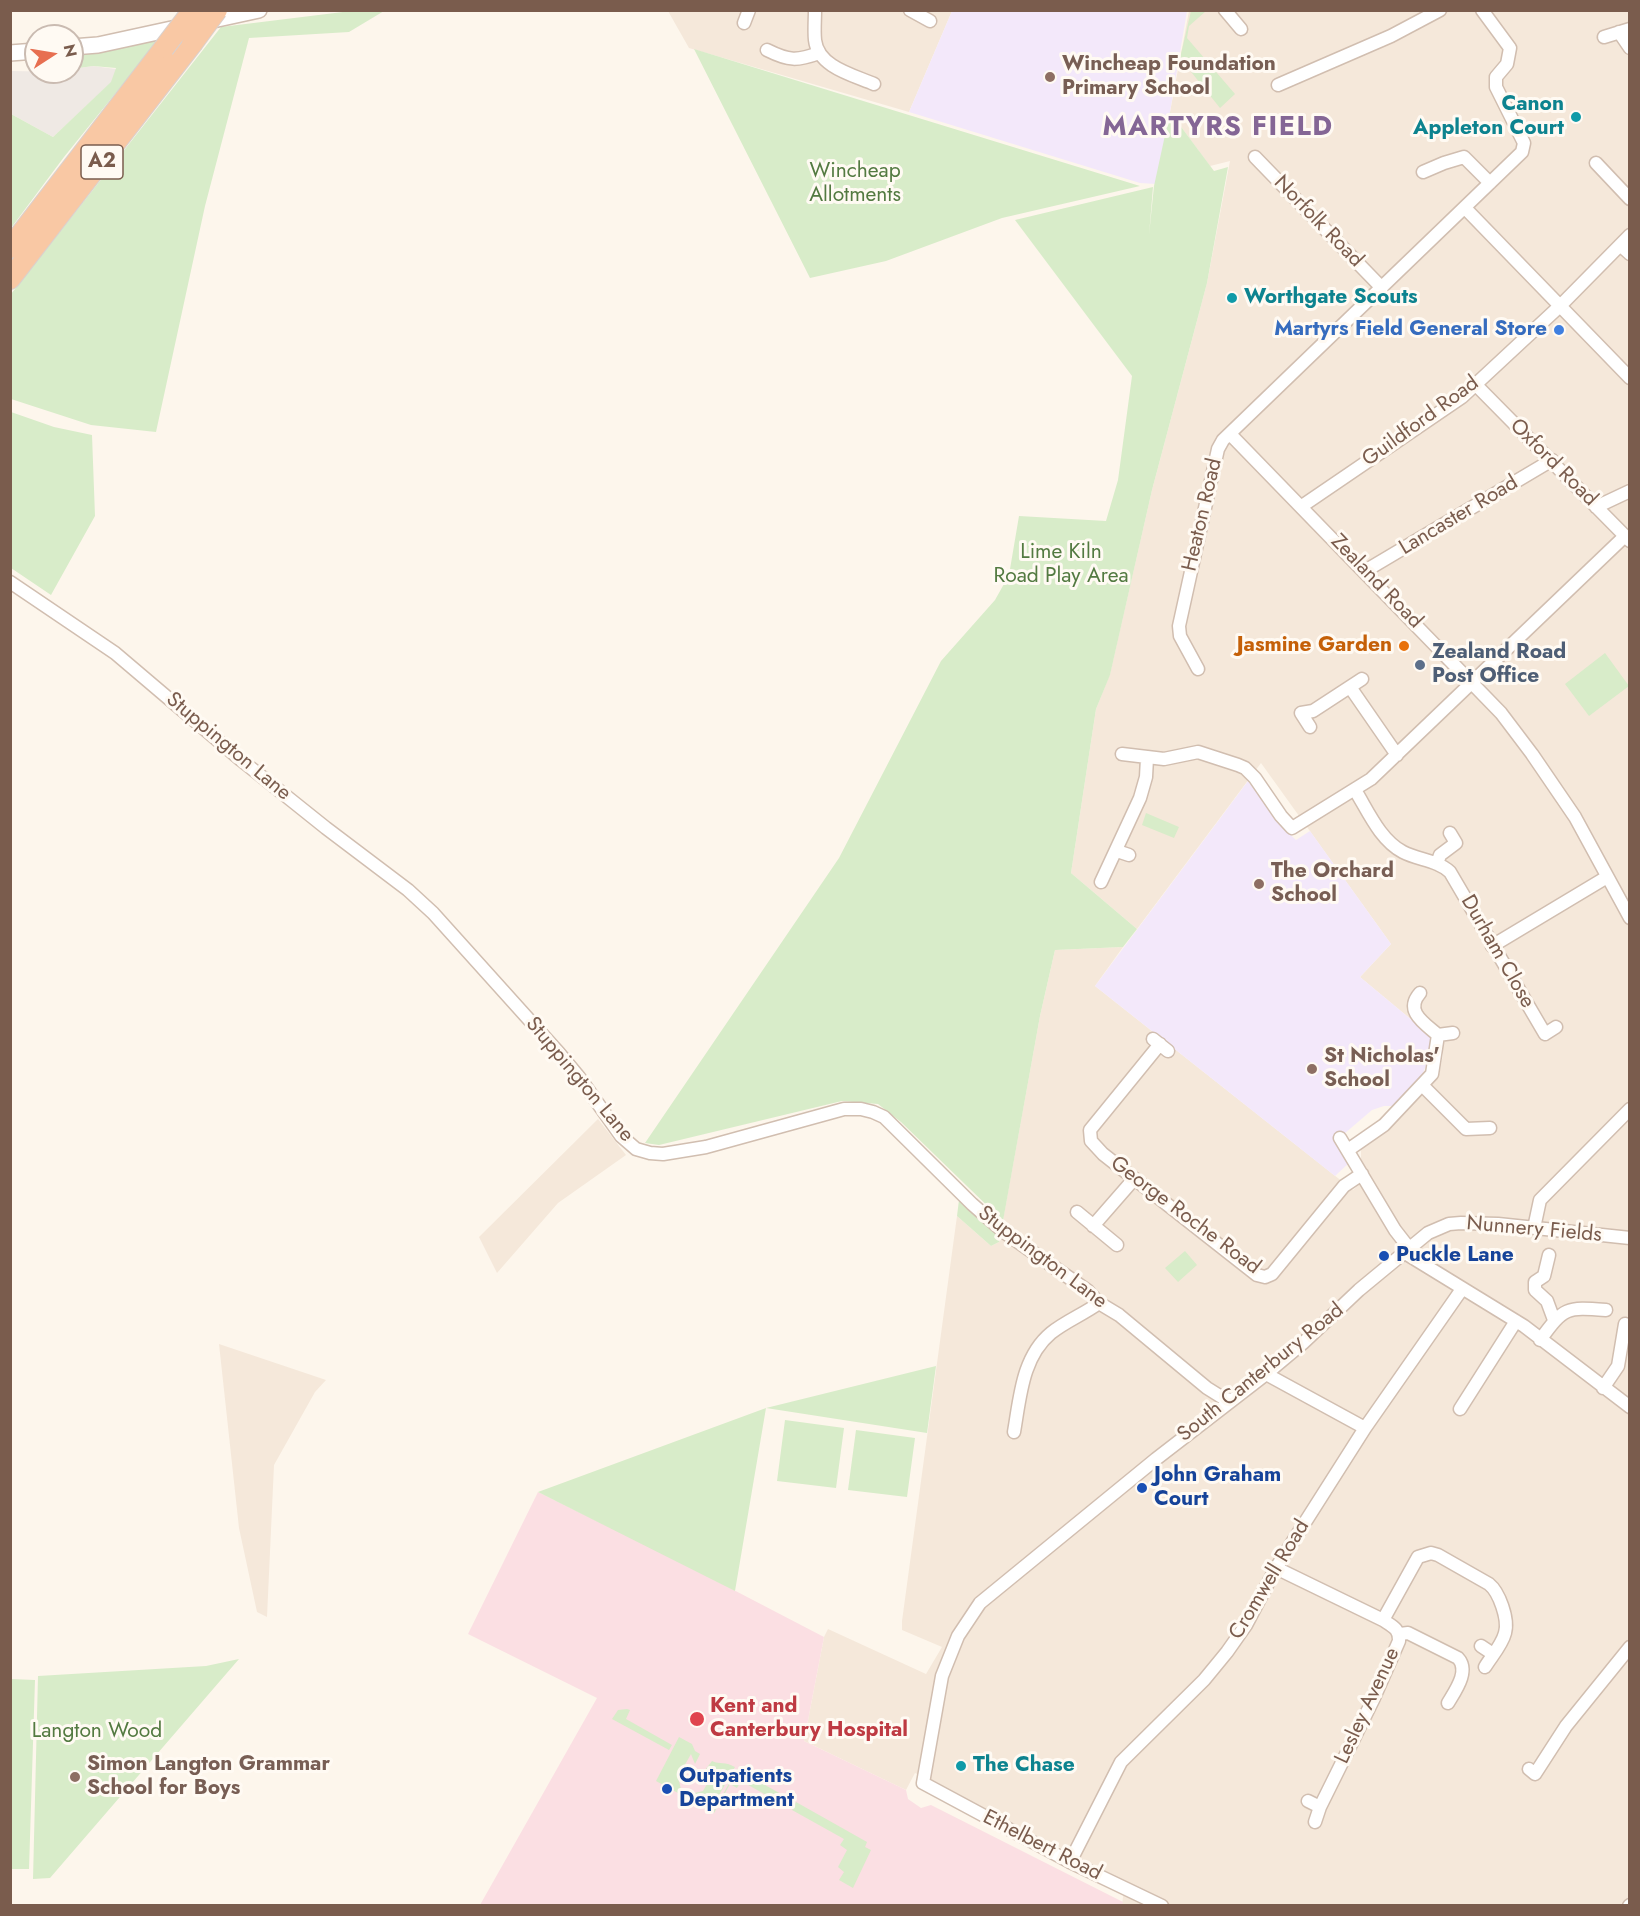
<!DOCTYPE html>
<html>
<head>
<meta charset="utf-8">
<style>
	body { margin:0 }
	#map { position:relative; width:1640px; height:1916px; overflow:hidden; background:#fdf6ec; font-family:Jost,sans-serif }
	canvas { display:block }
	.frame { position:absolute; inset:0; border:12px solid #7a5c4d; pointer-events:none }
	.north { position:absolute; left:24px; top:24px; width:60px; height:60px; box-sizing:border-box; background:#fffaf3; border:2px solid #cabbb1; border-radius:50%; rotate:78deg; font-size:16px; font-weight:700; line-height:24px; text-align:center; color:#7a5c4d }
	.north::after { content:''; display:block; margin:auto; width:21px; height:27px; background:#e76f51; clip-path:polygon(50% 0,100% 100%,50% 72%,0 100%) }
</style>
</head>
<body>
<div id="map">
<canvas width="1640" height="1916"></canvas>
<div class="frame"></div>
<div class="north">N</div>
</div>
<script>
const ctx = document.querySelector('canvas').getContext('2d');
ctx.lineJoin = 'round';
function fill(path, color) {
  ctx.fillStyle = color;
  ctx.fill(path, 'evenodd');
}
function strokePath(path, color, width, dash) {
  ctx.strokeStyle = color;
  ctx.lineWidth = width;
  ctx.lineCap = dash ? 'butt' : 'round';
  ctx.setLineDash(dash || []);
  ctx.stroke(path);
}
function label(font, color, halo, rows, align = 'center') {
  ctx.font = font + ' Jost,sans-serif';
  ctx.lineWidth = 6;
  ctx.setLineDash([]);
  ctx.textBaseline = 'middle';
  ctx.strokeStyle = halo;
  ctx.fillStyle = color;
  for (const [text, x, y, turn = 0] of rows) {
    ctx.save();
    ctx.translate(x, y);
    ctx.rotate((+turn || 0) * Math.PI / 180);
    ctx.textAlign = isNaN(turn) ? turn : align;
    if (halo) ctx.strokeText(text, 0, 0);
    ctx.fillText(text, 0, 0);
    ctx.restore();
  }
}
const residential = new Path2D(`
	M668 11H952L909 112 689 48Z
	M1189 11H1629V1905H1122L1125 1881 915 1773 906 1790 804 1741 824 1637 828 1629 926 1674 942 1647 902 1630V1621L957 1216 991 1246 999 1242 1040 1016 1055 950 1123 947 1095 986 1353 1190 1368 1177 1361 1162V1149L1413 1103 1439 1075 1443 1055 1441 1039 1431 1036 1360 977 1391 944 1261 763 1137 929 1071 873 1096 709 1110 674 1152 490 1207 283 1230 161 1210 166 1170 112Z
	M598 1119 626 1155 558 1203 497 1273 479 1237Z
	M219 1344 326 1380 315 1392 274 1465 267 1617 257 1612 239 1528Z`);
const industrial = new Path2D(`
	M93 66 116 69 112 82 53 137 11 114V71L72 72V69Z`);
const education = new Path2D(`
	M952 11H1187L1170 112 1156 184 1140 183 909 112Z
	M1248 781 1280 825 1296 840 1310 831 1391 944 1360 977 1431 1036 1428 1060 1421 1078 1392 1106H1384L1372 1110 1337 1140 1350 1162 1335 1176 1095 986Z`);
const medical = new Path2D(`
	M538 1492 678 1561 824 1637 804 1741 906 1790 908 1799 921 1808 931 1805 1123 1902 1122 1906 480 1905 597 1698 468 1634Z`);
const green = new Path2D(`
	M351 11H384L349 32 249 38 205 206 156 432 91 425 11 399V294L221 27Z
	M1191 11H1206L1189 26 1187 38 1235 94 1220 108 1180 58Z
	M165 32 64 157 11 228V114L53 137 111 82 116 68 93 66 72 69V50Z
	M694 49 1140 186 1002 218 886 261 810 278Z
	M1170 112 1214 171 1228 167 1207 283 1152 490 1110 675 1096 709 1071 873 1137 929 1123 947 1055 950 1040 1016 1003 1221 901 1122 878 1104 842 1101 659 1145 645 1143 839 858 941 661 995 600 1009 575 1019 516 1106 521 1118 480 1132 376 1015 220 1153 187 1149 235 1154 186Z
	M11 412 54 427 92 435 95 516 51 595 11 568Z
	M1605 653 1629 686 1589 716 1565 684Z
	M1146 813 1179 827 1174 838 1142 825Z
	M959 1200 1001 1234 999 1242 991 1246 957 1216Z
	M1185 1251 1197 1265 1178 1282 1165 1268Z
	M936 1366 927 1433 766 1408 735 1591 538 1492 766 1408Z
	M785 1420 844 1428 836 1488 777 1481Z
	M856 1430 915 1438 907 1497 848 1490Z
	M239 1659 50 1878 33 1879 38 1676 206 1666Z
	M11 1679 35 1680 29 1869H11Z
	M627 1709 630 1710 626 1719 672 1745 669 1750 612 1719 618 1710Z
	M679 1737 692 1744 695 1751 700 1754 695 1764 691 1754 678 1777 681 1789 678 1793 656 1781Z
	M712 1761C721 1765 724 1761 735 1767L710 1811 689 1799 691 1794 703 1791 716 1768 705 1770Z
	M737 1769 788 1798 784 1805 741 1781 737 1788 730 1784 714 1813 713 1812Z
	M796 1802 867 1842 865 1847 871 1850 853 1888 839 1880 844 1872 838 1867 847 1850 840 1845 844 1839 792 1810Z`);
const minor = new Path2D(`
	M815 10C815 20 814 30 815 40 818 67 853 75 874 84
	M910 10 930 21
	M1225 10 1241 29
	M744 23 749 10
	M1619 32 1630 48
	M1604 37 1630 29
	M767 50C789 61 797 61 819 53
	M1278 85 1391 36 1440 10
	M1255 157 1382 288
	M1596 163 1630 199
	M1423 172 1444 163 1464 157 1490 183
	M1465 208 1630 378
	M1620 245 1630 254
	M1476 385 1630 541
	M1230 434 1501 713 1532 754 1575 817 1630 918
	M1302 506 1462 397 1561 305 1630 235
	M1596 507 1630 491
	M1365 571 1552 460
	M10 582 115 653 241 760 326 828 408 890 433 913 559 1053 579 1077 621 1136 636 1149 650 1153 663 1154 706 1147 844 1109H861L873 1112 884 1117 972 1204 1004 1232 1088 1291 1099 1303 1119 1315 1207 1388 1223 1398 1231 1400
	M1198 669 1180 636 1179 626 1218 449 1223 440 1522 152 1524 143 1496 87V77L1507 64 1510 48 1482 10
	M1350 687 1397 755
	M1310 727 1301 713 1313 711 1362 679
	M1122 754 1164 759 1198 752 1238 765 1245 768 1255 778 1281 816 1292 828 1371 779 1625 536
	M1355 790C1368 811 1380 840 1403 852 1418 860 1437 860 1450 872L1545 1034 1556 1027
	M1117 851 1129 855
	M1437 864 1440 855 1456 843 1450 833
	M1101 882 1140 798 1146 777 1147 758
	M1492 946 1607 877
	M1438 1035 1453 1033
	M1153 1039 1168 1051
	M1160 1044 1090 1130 1091 1141 1103 1154 1257 1275 1265 1277 1272 1274 1344 1186 1362 1174
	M1422 1085 1466 1129 1490 1128
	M1340 1138 1395 1230 1409 1248
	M1348 1150 1384 1125 1432 1074 1438 1035C1424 1023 1404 1011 1420 993
	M1077 1212 1117 1245
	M1093 1226 1134 1179
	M1534 1228 1540 1200 1630 1109
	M1405 1253 1524 1326 1630 1407
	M1549 1255 1544 1276 1535 1282V1290L1547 1301 1554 1320
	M1540 1340C1564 1307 1566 1307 1606 1310
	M1266 1374 1365 1428
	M1603 1388 1618 1366 1625 1324
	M1460 1409 1516 1321
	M1014 1432C1020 1398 1022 1357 1051 1333 1066 1321 1084 1314 1099 1303
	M1276 1568 1383 1620C1392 1626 1400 1629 1399 1641L1373 1700 1320 1807 1315 1822
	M1383 1620 1418 1557 1431 1553 1438 1555 1489 1584C1499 1592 1509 1619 1505 1633 1502 1645 1491 1657 1485 1667
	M1400 1634 1408 1633 1458 1658C1470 1671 1455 1691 1448 1703
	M1481 1646 1493 1654
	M1529 1769 1535 1774 1566 1726 1630 1647
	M1308 1801 1320 1807
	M1070 1862 1121 1762 1204 1680 1227 1652 1246 1625 1276 1568 1365 1428 1462 1289
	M1162 1906 1070 1862 923 1783 942 1676 958 1636 980 1603 1156 1459 1266 1374 1303 1343 1359 1290 1428 1233 1449 1224 1461 1223 1498 1224 1630 1238
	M1629 1906 1630 1905`);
const tertiary = new Path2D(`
	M72 47 98 45 259 10
	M10 53 36 51`);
const trunk = new Path2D(`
	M10 248 164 48
	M10 279 192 44`);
const trunkBridge = new Path2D(`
	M192 44 217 10
	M164 48 193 10`);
const markers = [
	[1050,77,6,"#8d6e63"],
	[1576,117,6,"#0f9aa8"],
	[1232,298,6,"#0f9aa8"],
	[1559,330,6,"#3f7fe0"],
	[1404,646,6,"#e8710a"],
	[1420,665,6,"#5c6f8a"],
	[1259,884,6,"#8d6e63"],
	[1312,1069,6,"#8d6e63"],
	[1384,1256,6,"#1a4fb4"],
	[1142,1488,6,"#1a4fb4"],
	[697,1719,8,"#e0444e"],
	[961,1766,6,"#0f9aa8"],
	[75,1777,6,"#8d6e63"],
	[667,1789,6,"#1a4fb4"]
];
const shields = [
	[102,162,42]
];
const shieldNames = [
	["A2",102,162]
];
const educationNames = [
	["Wincheap Foundation",1062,65],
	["Primary School",1062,89],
	["The Orchard",1271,872],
	["School",1271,896],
	["St Nicholas'",1324,1057],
	["School",1324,1081],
	["Simon Langton Grammar",87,1765],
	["School for Boys",87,1789]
];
const cultureNames = [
	["Canon",1564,105,"right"],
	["Appleton Court",1564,129,"right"],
	["Worthgate Scouts",1244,298],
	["The Chase",973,1766]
];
const parkNames = [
	["Wincheap",855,172],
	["Allotments",855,196],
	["Lime Kiln",1061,553],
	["Road Play Area",1061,577],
	["Langton Wood",97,1732]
];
const streetNames = [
	["Norfolk Road",1318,222,46],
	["Guildford Road",1421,422,-36],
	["Oxford Road",1553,463,45],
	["Heaton Road",1203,515,-77],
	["Lancaster Road",1459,516,-31],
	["Zealand Road",1376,582,46],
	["Stuppington Lane",228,747,40],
	["Durham Close",1497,952,60],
	["Stuppington Lane",579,1080,50],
	["George Roche Road",1185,1216,37],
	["Nunnery Fields",1534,1230,5],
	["Stuppington Lane",1042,1258,37],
	["South Canterbury Road",1261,1373,-39],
	["Cromwell Road",1270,1580,-59],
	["Lesley Avenue",1368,1706,-65],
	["Ethelbert Road",1042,1846,27]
];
const shopNames = [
	["Martyrs Field General Store",1547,330]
];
const foodNames = [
	["Jasmine Garden",1392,646]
];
const serviceNames = [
	["Zealand Road",1432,653],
	["Post Office",1432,677]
];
const transitNames = [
	["Puckle Lane",1396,1256],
	["John Graham",1154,1476],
	["Court",1154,1500],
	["Outpatients",679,1777],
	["Department",679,1801]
];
const healthNames = [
	["Kent and",710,1707],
	["Canterbury Hospital",710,1731]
];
const districtNames = [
	["MARTYRS FIELD",1218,128]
];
fill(residential, '#f5e8da');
fill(industrial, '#efe9e4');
fill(education, '#f3e8fa');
fill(medical, '#fbdfe3');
fill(green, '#d8ecc9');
strokePath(minor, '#d1beb0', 15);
strokePath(tertiary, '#d1beb0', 18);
strokePath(trunk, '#dad1cd', 22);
strokePath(minor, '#fff', 12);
strokePath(tertiary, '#fff', 15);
strokePath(trunk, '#f9c8a4', 20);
strokePath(trunkBridge, '#dad1cd', 22, []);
strokePath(trunkBridge, '#f9c8a4', 20);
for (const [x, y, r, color] of markers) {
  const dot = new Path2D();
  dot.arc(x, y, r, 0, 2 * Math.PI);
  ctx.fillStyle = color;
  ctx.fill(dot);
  strokePath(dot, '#fffaf3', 2);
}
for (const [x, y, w] of shields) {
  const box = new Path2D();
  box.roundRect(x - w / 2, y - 17, w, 34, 4.5);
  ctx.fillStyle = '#fffaf3';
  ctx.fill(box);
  strokePath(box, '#7a5c4d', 1.5);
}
label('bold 20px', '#7a5c4d', null, shieldNames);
label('bold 21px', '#785e54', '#fffaf3', educationNames, 'left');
label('bold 21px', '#0d838f', '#fffaf3', cultureNames, 'left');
label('21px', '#537a41', '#fffaf3', parkNames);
label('21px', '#7a5c4d', '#fffaf3', streetNames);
label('bold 21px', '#366cbe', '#fffaf3', shopNames, 'right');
label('bold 21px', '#c56008', '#fffaf3', foodNames, 'right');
label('bold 21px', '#4e5e75', '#fffaf3', serviceNames, 'left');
label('bold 21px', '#164399', '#fffaf3', transitNames, 'left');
label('bold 21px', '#be3a42', '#fffaf3', healthNames, 'left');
ctx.letterSpacing = '1.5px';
label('bold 27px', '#846695', '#fffaf3', districtNames);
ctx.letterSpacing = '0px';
</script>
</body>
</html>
